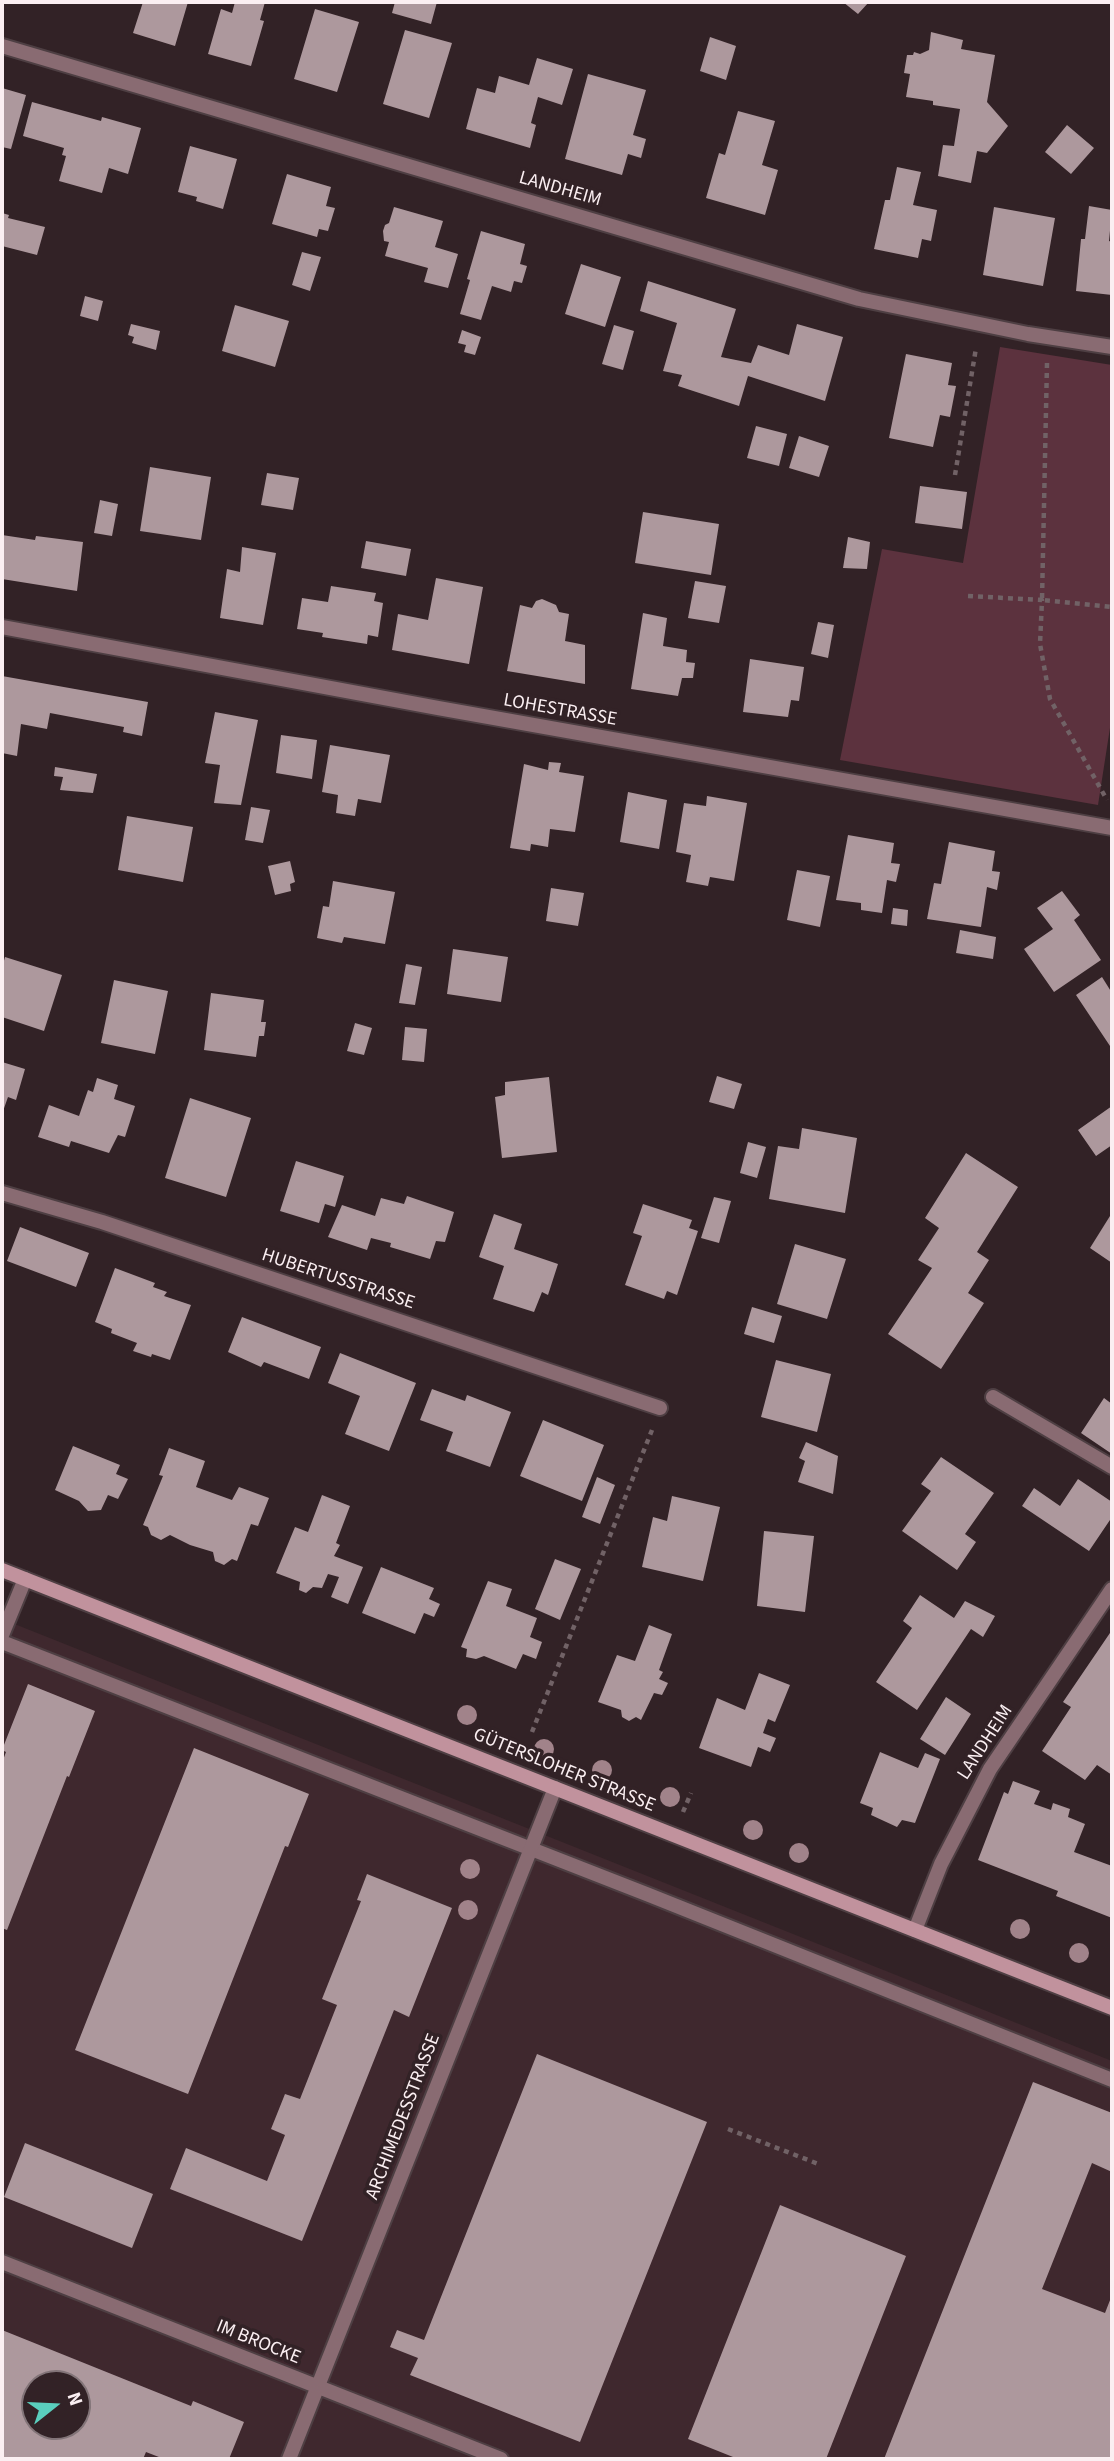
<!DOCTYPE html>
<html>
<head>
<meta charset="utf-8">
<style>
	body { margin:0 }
	#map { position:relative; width:1114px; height:2461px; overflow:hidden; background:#322226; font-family:"Source Sans 3",sans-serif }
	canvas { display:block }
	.frame { position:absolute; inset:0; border:4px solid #fbeff2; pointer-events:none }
	.north { position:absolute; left:21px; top:2370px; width:70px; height:70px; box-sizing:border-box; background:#322226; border:2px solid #827478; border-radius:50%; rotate:72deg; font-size:19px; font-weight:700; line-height:28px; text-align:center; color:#fbeff2 }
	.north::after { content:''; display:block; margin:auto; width:24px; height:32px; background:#5acebd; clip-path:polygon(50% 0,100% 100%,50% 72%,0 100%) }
</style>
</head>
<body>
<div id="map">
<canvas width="1114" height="2461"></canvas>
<div class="frame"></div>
<div class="north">N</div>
</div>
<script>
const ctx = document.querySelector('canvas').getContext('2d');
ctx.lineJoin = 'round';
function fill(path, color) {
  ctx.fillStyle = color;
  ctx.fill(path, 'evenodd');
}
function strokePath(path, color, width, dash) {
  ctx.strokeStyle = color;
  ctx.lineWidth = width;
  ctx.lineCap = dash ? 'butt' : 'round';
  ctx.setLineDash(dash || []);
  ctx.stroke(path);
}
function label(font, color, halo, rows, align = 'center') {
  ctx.font = font + ' "Source Sans 3",sans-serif';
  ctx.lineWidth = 7;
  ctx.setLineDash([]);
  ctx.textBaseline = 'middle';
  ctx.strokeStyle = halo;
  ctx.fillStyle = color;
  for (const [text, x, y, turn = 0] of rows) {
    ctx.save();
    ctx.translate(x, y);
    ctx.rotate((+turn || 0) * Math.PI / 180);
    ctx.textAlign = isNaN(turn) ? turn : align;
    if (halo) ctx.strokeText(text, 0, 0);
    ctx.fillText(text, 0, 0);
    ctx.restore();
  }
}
const built = new Path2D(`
	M2 1619 1112 2061V2459H2ZM35 2384H77V2426H35Z`);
const green = new Path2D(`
	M1000 347 1112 365V715L1098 805 840 760 882 549 963 563Z`);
const building = new Path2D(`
	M143 2H188L175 46 133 33Z
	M235 2H265L260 20 264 21 251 66 208 54 221 9 232 13Z
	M395 2H437L431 24 392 13Z
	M843 2H869L858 14Z
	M315 9 359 22 337 92 294 79Z
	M405 30 452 43 429 118 383 104Z
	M931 32 963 40 961 49 995 55 987 102 1008 126 987 153 977 151 971 183 938 176 943 145 954 146 960 109 933 105V101L906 97 910 74 904 73 907 55H913L914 52 920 54 929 50Z
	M710 37 736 46 726 80 700 71Z
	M537 58 573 69 562 105 538 97 531 123 536 125 530 148 466 129 477 88 495 93 499 76 529 85Z
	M588 74 646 90 633 135 646 139 641 158 628 154 622 175 565 159Z
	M2 88 26 95 11 149 2 147Z
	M32 102 101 121 102 117 141 128 128 174 109 168 102 193 59 181 66 156 62 155 64 148 23 136Z
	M738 111 775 121 762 165 778 170 765 215 706 198 719 153 725 155Z
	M1067 125 1094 148 1071 174 1045 152Z
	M190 146 237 159 223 209 196 201 197 197 178 192Z
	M897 167 921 172 913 205 937 210 931 241 922 239 918 258 874 249 885 200H890Z
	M287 174 331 187 326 206 335 208 328 231 319 229 317 237 272 224Z
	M1089 206 1112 210 1109 241 1112 242V295L1076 291 1081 239H1085Z
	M394 207 443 221 435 247 458 254 448 288 424 282 428 268 385 256 389 242 384 241 383 231 385 225 389 223Z
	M994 207 1055 218 1043 286 983 275Z
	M2 213 9 215 8 218 45 227 37 255 2 246Z
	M481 231 525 244 520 264 527 266 522 283 514 281 511 292 492 286 481 320 460 314 470 280 467 279Z
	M302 252 321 257 310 291 292 285Z
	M581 264 621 277 605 327 565 314Z
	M648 281 736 309 721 357 751 363 758 345 789 355 797 324 843 337 825 401 748 376 739 406 678 386 682 375 663 371 677 323 640 311Z
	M85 296 103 301 98 321 80 316Z
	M235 305 289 321 275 367 222 351Z
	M131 324 160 331 156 350 132 343 134 337 128 335Z
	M614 325 634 331 623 370 602 364Z
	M462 330 481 337 475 355 464 352 466 345 458 343Z
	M906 354 952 363 948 385 956 386 950 417 940 415 933 447 889 438Z
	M756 426 787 434 779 466 747 458Z
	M799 436 829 446 819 477 789 468Z
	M150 467 211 477 201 540 140 531Z
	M267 473 299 478 293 510 261 505Z
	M920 486 967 492 962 529 915 523Z
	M100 500 118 504 112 536 94 533Z
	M643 512 719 524 711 575 635 563Z
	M2 535 35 540 36 536 83 542 77 591 2 579Z
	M848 537 870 542 867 569 843 568Z
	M366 541 411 549 406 576 361 568Z
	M242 547 276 553 263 625 220 618 227 569 240 572Z
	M436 578 483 587 469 664 392 650 398 614 428 620Z
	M695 581 726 586 719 623 688 618Z
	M331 586 376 593 374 601 383 603 378 637 368 635 367 644 322 637 323 633 297 629 302 598 328 602Z
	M542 599 556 605 559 612 569 614 565 641 585 645V684L507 671 520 605 532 608 536 601Z
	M643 613 667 618 663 646 687 650 686 662 695 663 693 678H682L678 696 631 689Z
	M818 622 834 625 828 658 811 654Z
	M750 659 804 667 799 701 791 700 788 717 743 712Z
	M2 676 148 702 142 736 123 732 124 727 50 713 47 729 21 724 17 756 2 753Z
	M215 712 258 720 241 805 214 803 220 765 205 763Z
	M281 735 317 740 312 779 276 773Z
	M330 745 390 755 381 803 358 799 355 816 336 813 338 795 322 792Z
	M549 762 561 763 559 772 584 776 575 832 550 829 548 847 531 844 530 851 510 848 524 764 548 770Z
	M55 767 97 774 93 793 60 790 63 777 54 776Z
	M628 792 667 800 659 849 620 842Z
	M707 796 747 803 734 881 710 877 708 886 686 882 691 855 676 852 684 803 706 806Z
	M251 807 270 810 263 843 245 840Z
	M127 816 193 827 183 882 118 870Z
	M848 835 894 843 891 863 900 864 896 882 887 880 882 913 861 910V903L836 900Z
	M949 842 995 851 992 871 1000 872 997 890 987 887 981 927 927 919 934 883 941 884Z
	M290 861 295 882 290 884 291 891 275 895 268 866Z
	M797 870 830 876 820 927 787 920Z
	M333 881 395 892 385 944 344 937 342 943 317 938 323 906 329 907Z
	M551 888 584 893 578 926 546 921Z
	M1062 891 1080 915 1074 920 1101 960 1054 992 1024 949 1053 929 1037 908Z
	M893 908 908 910 907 926 891 924Z
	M960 930 996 937 993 959 956 953Z
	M453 949 508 957 501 1002 447 994Z
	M5 957 62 975 44 1031 2 1017V968Z
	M406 964 422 967 415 1005 399 1003Z
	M1102 977 1112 993V1049L1076 995Z
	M114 980 168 991 155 1054 101 1043Z
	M211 993 264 1000 261 1022H266L264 1036H259L256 1057 204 1050Z
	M355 1023 372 1028 364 1055 347 1051Z
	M405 1027 427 1029 424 1062 402 1060Z
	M2 1062 25 1069 16 1100 8 1097 2 1114Z
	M717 1076 742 1084 734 1109 709 1102Z
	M549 1077 557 1152 502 1158 495 1097 505 1095V1082Z
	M97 1078 118 1085 114 1099 135 1106 125 1137 118 1135 109 1153 71 1141 69 1147 38 1137 49 1105 79 1116 88 1090 93 1092Z
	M190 1098 251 1118 226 1197 165 1178Z
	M1112 1106V1145L1096 1156 1078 1130Z
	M802 1128 857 1138 845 1213 769 1199 778 1146 799 1149Z
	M748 1142 766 1147 757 1178 740 1173Z
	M966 1153 1018 1187 977 1252 989 1260 968 1293 984 1303 941 1369 888 1334 932 1268 918 1260 939 1228 925 1218Z
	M296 1161 344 1176 335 1207 325 1204 319 1223 280 1211Z
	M407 1196 454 1212 445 1242 436 1241 430 1259 390 1247 391 1243 371 1238 367 1250 328 1237 342 1205 375 1216 381 1198 404 1204Z
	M714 1197 731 1201 719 1243 701 1238Z
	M643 1204 692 1220 689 1228 698 1231 677 1295 667 1291 664 1299 625 1285 642 1236 633 1233Z
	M494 1214 522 1224 514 1249 558 1264 548 1295 542 1292 534 1312 493 1299 504 1266 479 1257Z
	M1110 1216 1112 1217V1263L1090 1248Z
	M20 1227 89 1253 76 1287 7 1261Z
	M795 1244 846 1259 827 1319 777 1304Z
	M115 1268 155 1283 153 1287 167 1292 164 1296 191 1305 170 1360 152 1354 151 1357 133 1351 137 1343 111 1333 112 1329 95 1322Z
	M752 1307 782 1316 774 1343 744 1334Z
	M242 1317 321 1347 309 1379 264 1362 261 1367 228 1352Z
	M340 1353 416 1383 389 1451 345 1434 360 1396 328 1383Z
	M776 1360 831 1374 817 1432 761 1417Z
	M432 1389 465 1401 467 1395 511 1412 490 1467 446 1451 453 1432 420 1420Z
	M1104 1398 1112 1404V1454L1081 1433Z
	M543 1420 604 1445 582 1501 520 1476Z
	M806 1442 838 1456 833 1494 798 1482 805 1461 799 1458Z
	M73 1446 120 1465 116 1474 128 1479 118 1499 108 1495 101 1510 88 1511 79 1501 55 1490Z
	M169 1448 205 1461 196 1487 232 1500 239 1487 269 1498 258 1526 251 1524 237 1561 232 1559 224 1565 215 1561 213 1552 190 1545 170 1535 161 1540 151 1535 148 1527 143 1525 163 1476 159 1475Z
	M941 1457 994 1493 965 1534 976 1542 957 1570 902 1531 931 1491 921 1484Z
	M597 1477 615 1485 600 1524 582 1517Z
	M1078 1479 1112 1502V1517L1089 1551 1022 1506 1034 1488 1060 1506Z
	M322 1495 350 1506 336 1543 340 1545 334 1556 363 1567 348 1604 331 1597 339 1577 328 1574 322 1588 313 1587 306 1593 299 1590 300 1582 276 1573 295 1527 308 1532Z
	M672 1496 720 1507 703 1581 642 1567 653 1517 667 1521Z
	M764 1531 814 1536 805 1612 757 1606Z
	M555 1559 581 1569 560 1620 535 1609Z
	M381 1567 434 1588 429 1599 440 1604 434 1617 424 1613 415 1634 362 1613Z
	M488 1581 512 1589 506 1606 537 1618 530 1637 542 1642 536 1659 523 1654 516 1669 484 1656 476 1659 466 1657 467 1649 461 1647Z
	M920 1595 954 1618 965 1601 995 1616 983 1637 971 1629 917 1710 876 1682 912 1628 903 1621Z
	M649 1625 672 1634 659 1670 663 1672 659 1679 668 1683 662 1695 654 1693 641 1720 636 1717 629 1721 622 1717 621 1710 598 1702 617 1655 635 1661Z
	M1112 1630V1775L1097 1765 1085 1780 1042 1751 1071 1707 1063 1702Z
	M759 1673 790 1685 775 1722 768 1719 763 1733 776 1738 770 1752 758 1747 751 1767 699 1748 717 1698 745 1710Z
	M28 1684 95 1711 69 1777 67 1776 7 1930 2 1928V1763L6 1752 2 1750Z
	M946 1697 971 1714 945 1755 920 1739Z
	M194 1748 309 1794 288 1847 285 1846 188 2094 75 2050Z
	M880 1752 918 1768 925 1753 940 1759 915 1823 902 1820 897 1827 871 1815 873 1808 860 1803Z
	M1013 1781 1040 1791 1034 1804 1051 1810 1053 1803 1070 1809 1068 1817 1085 1824 1074 1852 1112 1866V1918L1056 1896 1058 1891 978 1860 1004 1792 1008 1794Z
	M367 1874 452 1908 409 2017 394 2010 302 2241 170 2189 186 2148 267 2181 285 2135 271 2129 285 2094 300 2099 337 2005 322 1999 361 1901 357 1900Z
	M537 2054 707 2122 580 2442 410 2375 418 2358 390 2347 397 2330 424 2340Z
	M1033 2082 1112 2113V2172L1092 2163 1042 2289 1105 2313 1112 2295V2459H884Z
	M25 2143 153 2194 132 2248 4 2197Z
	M780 2205 906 2256 826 2459H738L688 2439Z
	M2 2330 191 2406 193 2401 244 2422 229 2459H164L146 2452 143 2459H2ZM35 2384H77V2426H35Z`);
const path = new Path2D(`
	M1047 363 1042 600 1112 607
	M955 475 976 348
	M968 596 1042 600 1040 644 1050 699 1107 800
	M532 1732 652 1430
	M683 1812 691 1793
	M728 2129 821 2165`);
const lane = new Path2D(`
	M993 1397 1112 1467
	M2 1635 25 1579
	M2 1642 649 1895 1112 2080`);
const street = new Path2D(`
	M2 46 859 299 1028 334 1112 347
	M2 627 438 708 1112 828
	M2 1193 102 1222 660 1408
	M915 1930 941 1864 990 1769 1112 1589
	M2 2262 501 2459
	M289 2459 555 1788`);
const secondary = new Path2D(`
	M2 1570 1112 2008`);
const trees = [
	[467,1715],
	[544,1749],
	[602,1770],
	[670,1797],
	[753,1830],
	[799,1853],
	[470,1869],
	[468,1910],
	[1020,1929],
	[1079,1953]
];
const streetNames = [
	["LANDHEIM",560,190,16],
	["LOHESTRASSE",560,711,10],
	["HUBERTUSSTRASSE",338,1280,18],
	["LANDHEIM",986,1743,-57],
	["GÜTERSLOHER STRASSE",564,1771,22],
	["ARCHIMEDESSTRASSE",404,2117,-69],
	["IM BROCKE",258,2343,22]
];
fill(built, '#3f282e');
fill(green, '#5c323e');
fill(building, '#ad989d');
strokePath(lane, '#4e3f43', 18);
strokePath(street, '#4e3f43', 18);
strokePath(secondary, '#4e3f43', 18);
strokePath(path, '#716266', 4.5, [5, 5]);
strokePath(lane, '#896b72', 14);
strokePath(street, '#896b72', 14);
strokePath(secondary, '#c1929d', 14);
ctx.fillStyle = '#a1838a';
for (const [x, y] of trees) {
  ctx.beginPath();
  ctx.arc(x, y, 10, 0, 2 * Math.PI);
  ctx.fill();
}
label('19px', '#fbeff2', '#322226', streetNames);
</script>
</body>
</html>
